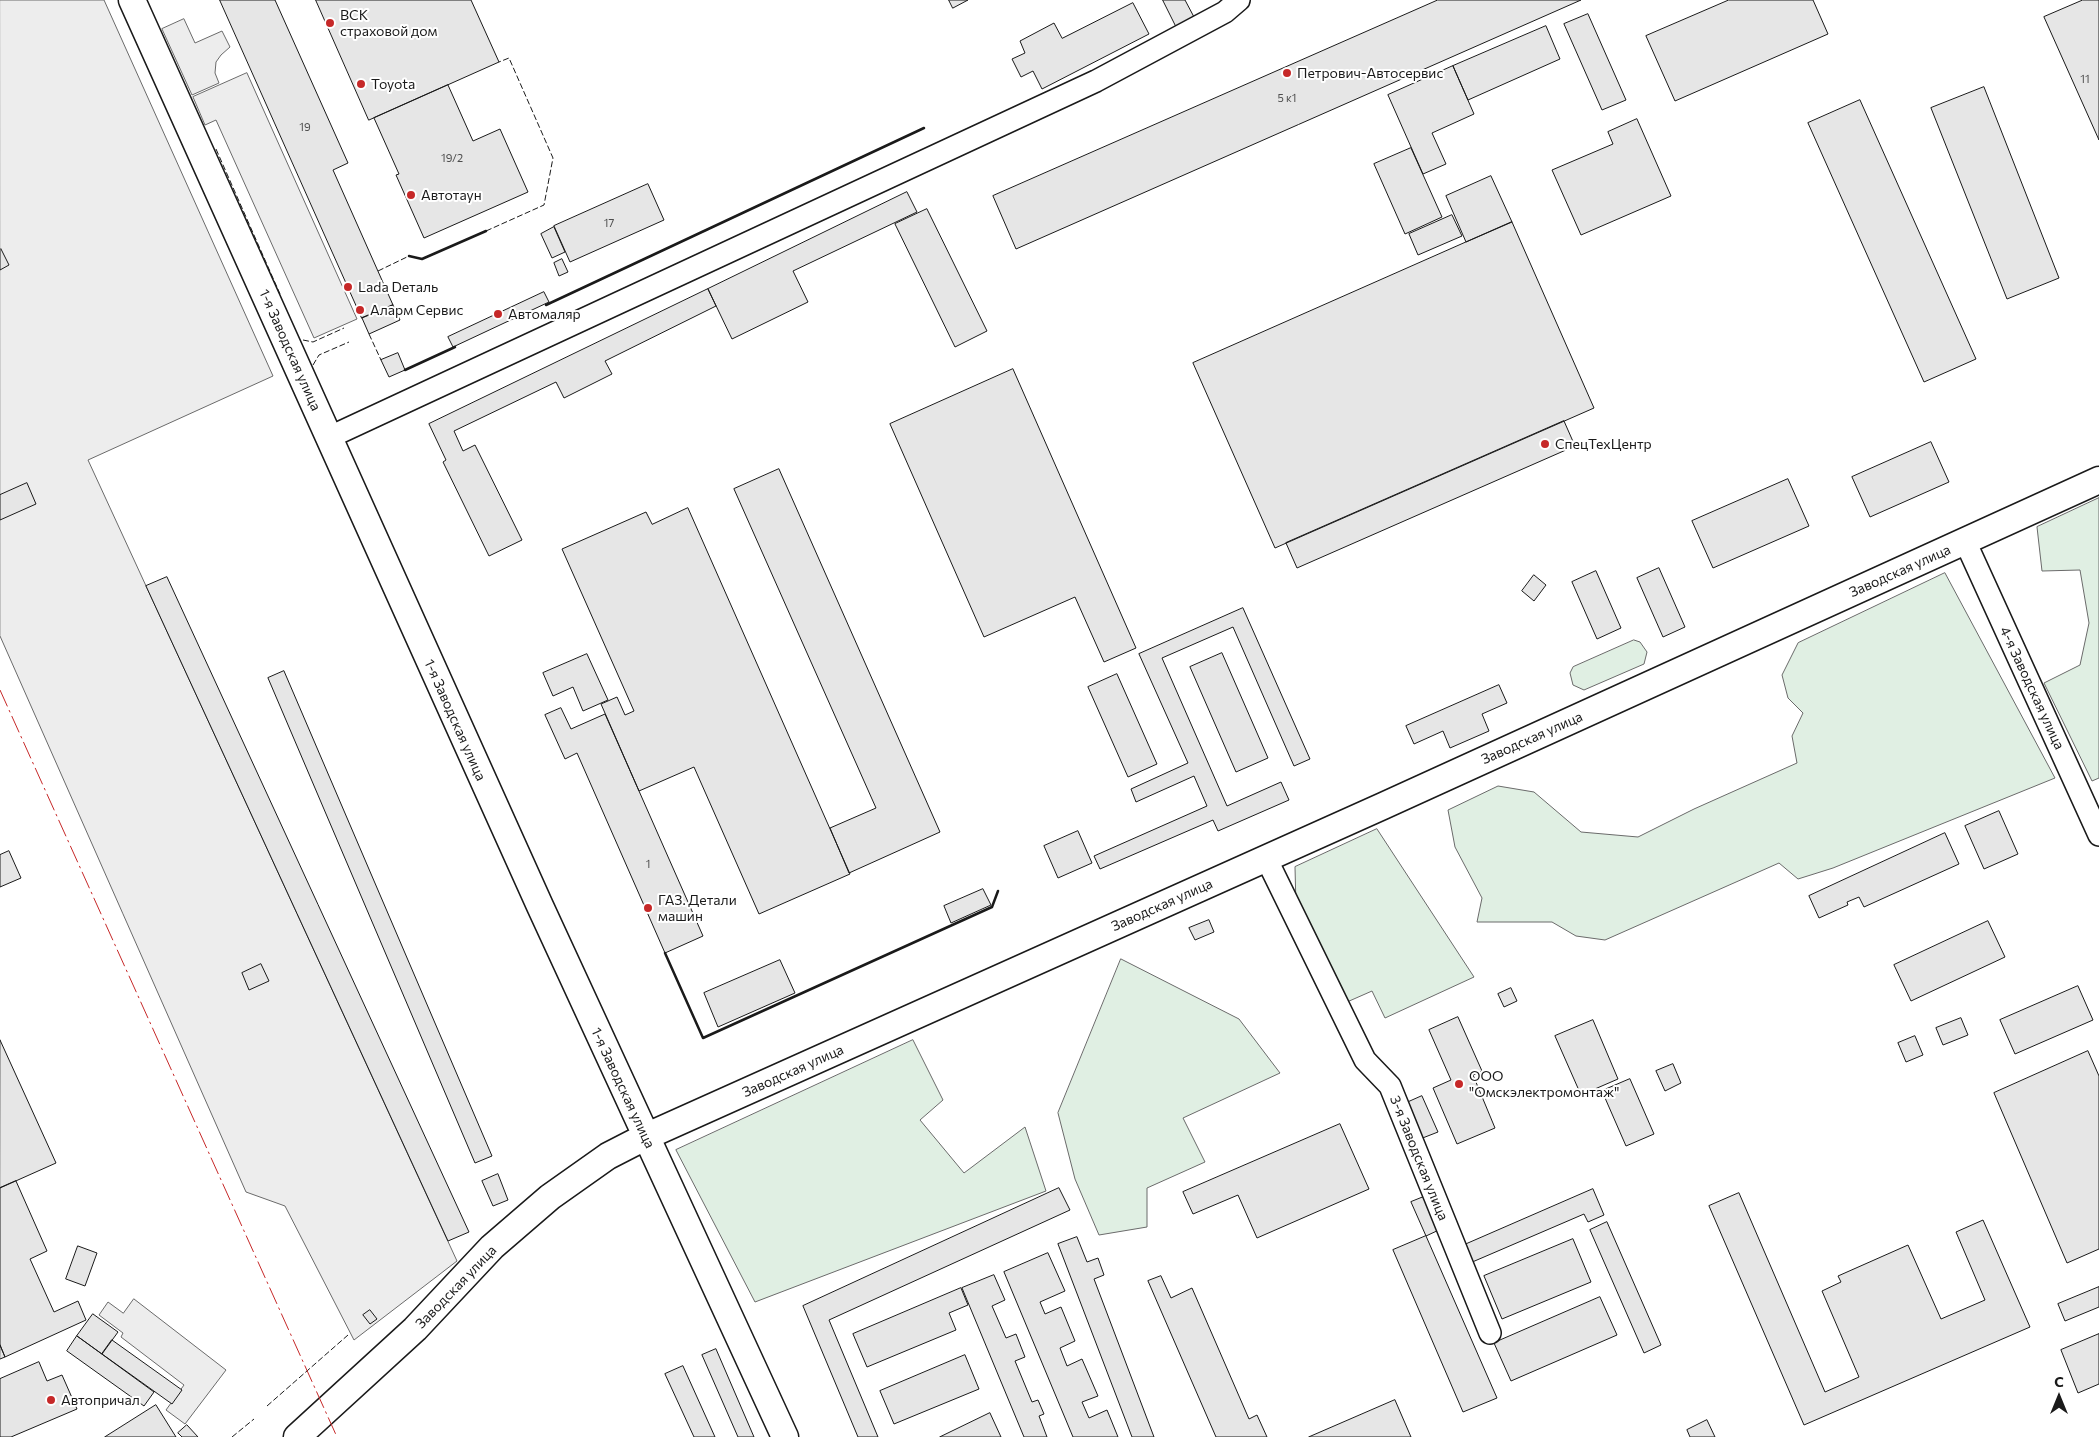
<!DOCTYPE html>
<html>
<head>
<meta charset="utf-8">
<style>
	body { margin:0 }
	#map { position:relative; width:2099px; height:1437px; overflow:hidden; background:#fff; font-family:Commissioner,sans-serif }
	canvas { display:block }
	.north { position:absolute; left:2034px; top:1372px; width:50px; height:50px; -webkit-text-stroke:4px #fff; paint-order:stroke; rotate:0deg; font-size:14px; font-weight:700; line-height:20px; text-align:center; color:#1a1a1a }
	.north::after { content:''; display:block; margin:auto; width:18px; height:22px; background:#1a1a1a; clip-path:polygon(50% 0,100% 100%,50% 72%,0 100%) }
</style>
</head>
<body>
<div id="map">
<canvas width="2099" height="1437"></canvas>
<div class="north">С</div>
</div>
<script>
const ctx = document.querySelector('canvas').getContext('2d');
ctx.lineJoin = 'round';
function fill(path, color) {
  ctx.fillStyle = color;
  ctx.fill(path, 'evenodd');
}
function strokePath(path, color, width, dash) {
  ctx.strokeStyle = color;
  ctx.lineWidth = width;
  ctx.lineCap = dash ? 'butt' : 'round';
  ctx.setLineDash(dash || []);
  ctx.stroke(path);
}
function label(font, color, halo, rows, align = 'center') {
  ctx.font = font + ' Commissioner,sans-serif';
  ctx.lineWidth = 4;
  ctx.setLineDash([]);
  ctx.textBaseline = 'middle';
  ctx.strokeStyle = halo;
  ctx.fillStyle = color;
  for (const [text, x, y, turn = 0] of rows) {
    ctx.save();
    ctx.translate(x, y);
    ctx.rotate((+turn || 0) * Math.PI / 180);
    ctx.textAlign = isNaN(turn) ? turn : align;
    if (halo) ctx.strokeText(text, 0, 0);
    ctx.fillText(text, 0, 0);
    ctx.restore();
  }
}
const green = new Path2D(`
	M2099 498V778L2092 781 2044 683 2080 665 2089 623 2080 570 2042 571 2037 527Z
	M1945 573 2055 778 1833 868 1798 879 1779 863 1605 940 1576 936 1552 922H1477L1482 898 1455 847 1448 810 1498 786 1534 792 1581 832 1638 837 1694 809 1797 763 1792 736 1803 713 1788 698 1782 675 1798 643Z
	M1634 640 1640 642 1647 652 1644 664 1584 690 1573 685 1570 673 1573 667Z
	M1377 829 1474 977 1385 1018 1372 991 1347 1002 1296 907 1295 867Z
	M1121 959 1239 1019 1280 1073 1183 1118 1205 1162 1147 1188V1227L1099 1235 1075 1179 1058 1113Z
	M913 1040 943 1100 920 1120 964 1173 1025 1127 1046 1191 755 1302 676 1150Z`);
const parking = new Path2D(`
	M0 0H104L273 376 88 460 457 1261 354 1340 285 1206 246 1192 0 636Z
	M184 19 195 43 222 31 230 47 221 55 216 62 215 73 219 83 192 95 162 29Z
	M247 73 357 319 314 338 216 120 205 125 193 97Z
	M134 1299 226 1370 185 1424 166 1410 184 1385 121 1337 123 1333 99 1315 108 1302 123 1313Z`);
const building = new Path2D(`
	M220 0H275L348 163 333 170 393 305 362 318Z
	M316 0H471L499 62 369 120Z
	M949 0H968L953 8Z
	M1163 0H1185L1194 17 1176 26Z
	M1438 0H1581L1016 249 993 196Z
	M1729 0H1813L1828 34 1675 101 1646 36Z
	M2083 0H2099V140L2044 17Z
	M1133 3 1149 34 1042 89 1033 71 1021 77 1012 59 1025 53 1020 41 1054 23 1062 38Z
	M1588 14 1626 100 1602 110 1564 24Z
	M1546 26 1560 59 1468 100 1453 66Z
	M1453 66 1474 114 1432 133 1446 164 1423 174 1388 95Z
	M448 85 473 141 500 129 528 192 424 238 396 175 399 174 374 118Z
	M1984 87 2059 278 2007 299 1931 108Z
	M1860 100 1976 359 1924 382 1808 123Z
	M1637 119 1671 196 1581 235 1552 170 1613 144 1608 132Z
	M1411 148 1442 217 1405 234 1374 164Z
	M1491 176 1512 222 1466 242 1446 196Z
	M648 184 664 220 570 262 554 226Z
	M907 192 917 212 793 271 808 302 732 339 708 289Z
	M927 209 987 331 955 347 895 224Z
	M1452 215 1462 236 1418 255 1409 234Z
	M1512 222 1594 408 1275 548 1193 363Z
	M554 227 565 252 552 258 541 234Z
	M1 249 9 265 0 270V250Z
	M562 259 568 272 559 276 554 263Z
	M708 289 716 306 605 361 612 374 564 398 556 382 454 431 463 451 475 445 522 540 489 556 443 462 446 460 429 424Z
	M544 292 549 302 453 347 448 337Z
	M393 305 400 320 369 334 362 318Z
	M398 353 405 370 389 377 381 360Z
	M1013 369 1136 648 1104 662 1075 597 984 637 890 424Z
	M1564 421 1575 446 1297 568 1286 543Z
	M1931 442 1949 482 1870 517 1852 477Z
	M779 469 940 832 849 873 830 828 876 808 734 489Z
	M1788 479 1809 526 1713 568 1692 521Z
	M27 483 36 504 0 520V495Z
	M688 508 850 874 759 914 694 767 639 791 601 704 617 697 625 715 634 711 562 549 646 512 652 524Z
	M1659 568 1685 627 1663 637 1637 578Z
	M1596 571 1621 628 1597 639 1572 582Z
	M1534 575 1546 585 1534 601 1522 591Z
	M167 577 469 1232 448 1241 146 586Z
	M1243 608 1310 759 1294 766 1233 627 1162 658 1227 806 1281 782 1289 800 1218 831 1213 820 1100 869 1094 856 1207 806 1194 776 1136 802 1131 789 1188 763 1139 654Z
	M1222 653 1268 758 1236 772 1190 667Z
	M587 654 608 700 583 711 573 687 553 696 543 673Z
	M284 671 492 1156 475 1163 268 678Z
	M1117 674 1157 764 1128 777 1088 687Z
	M1499 685 1507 703 1482 714 1489 731 1450 748 1443 731 1414 744 1406 726Z
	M561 708 571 729 605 714 703 936 665 953 577 753 565 759 545 715Z
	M1999 811 2018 854 1984 869 1965 826Z
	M1078 831 1092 863 1058 878 1044 846Z
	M1945 833 1959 864 1864 907 1859 897 1847 902 1848 905 1819 918 1809 896Z
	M9 851 21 878 0 887V855Z
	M983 889 991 905 951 923 944 906Z
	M1209 920 1214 932 1195 940 1189 928Z
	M1988 921 2005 957 1911 1001 1894 965Z
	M780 960 795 993 718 1027 704 993Z
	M261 964 269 981 249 990 242 973Z
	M2078 986 2093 1020 2015 1054 2000 1020Z
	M1511 988 1517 1001 1504 1007 1498 994Z
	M1458 1017 1482 1071 1473 1075 1495 1128 1457 1144 1433 1088 1451 1080 1429 1030Z
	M1961 1018 1968 1035 1943 1045 1936 1028Z
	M1593 1020 1618 1079 1581 1095 1555 1036Z
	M1915 1036 1923 1055 1906 1062 1898 1043Z
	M0 1040 56 1163 0 1188Z
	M2088 1051 2099 1076V1249L2067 1263 1994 1093Z
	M1673 1064 1681 1083 1665 1091 1656 1071Z
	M1630 1079 1654 1134 1626 1146 1602 1091Z
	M1422 1096 1438 1132 1420 1139 1404 1104Z
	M1340 1124 1369 1189 1257 1238 1238 1195 1193 1214 1183 1192Z
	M498 1174 508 1200 493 1206 482 1181Z
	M16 1181 47 1251 30 1259 54 1312 78 1301 86 1320 5 1357 0 1345V1188Z
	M1059 1188 1070 1210 829 1320 878 1437H858L803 1306Z
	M1593 1189 1604 1215 1588 1222 1584 1214 1470 1263 1462 1246Z
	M1739 1193 1825 1392 1859 1377 1822 1291 1841 1282 1838 1276 1908 1245 1941 1319 1985 1300 1956 1232 1983 1220 2030 1327 1804 1425 1709 1206Z
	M1426 1196 1441 1229 1426 1236 1411 1202Z
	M1607 1222 1661 1345 1644 1353 1590 1230Z
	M1426 1236 1497 1398 1463 1412 1393 1250Z
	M1077 1237 1087 1262 1098 1258 1104 1275 1094 1279 1154 1437H1132L1058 1244Z
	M1573 1239 1591 1282 1502 1319 1484 1276Z
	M78 1246 97 1253 85 1286 66 1279Z
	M1048 1253 1065 1291 1040 1302 1045 1314 1061 1307 1075 1341 1060 1348 1067 1366 1082 1359 1098 1396 1082 1402 1089 1418 1107 1410 1118 1437H1073L1004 1272Z
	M994 1275 1005 1300 992 1306 1006 1338 1016 1334 1025 1357 1015 1361 1032 1402 1038 1400 1044 1414 1039 1416 1047 1437H1024L962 1288Z
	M1161 1276 1171 1298 1192 1288 1249 1419 1257 1415 1267 1437H1216L1148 1281Z
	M2099 1287V1307L2065 1321 2058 1304Z
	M961 1288 968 1305 949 1313 956 1330 867 1367 853 1334Z
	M1600 1297 1617 1335 1511 1381 1494 1343Z
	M370 1310 377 1319 370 1324 363 1315Z
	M93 1314 118 1332 102 1354 77 1336Z
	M2099 1334V1384L2078 1393 2061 1350Z
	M77 1336 154 1392 144 1406 67 1351Z
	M112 1340 182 1390 172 1404 102 1354Z
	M0 1345 5 1357 0 1359Z
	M716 1349 754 1437H738L702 1355Z
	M965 1355 979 1389 894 1424 880 1391Z
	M39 1362 47 1381 62 1375 77 1409 11 1437H0V1379Z
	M683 1366 715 1437H694L665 1374Z
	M1395 1400 1411 1437H1309Z
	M156 1405 176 1437H105Z
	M990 1413 1001 1437H940Z
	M1707 1420 1715 1437H1690L1687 1430Z
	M187 1425 198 1437H182L178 1433Z`);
const minor = new Path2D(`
	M330 437 1096 81 1225 12 1239 0
	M1965 541 2099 835
	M1266 858 1365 1060 1390 1086 1490 1333`);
const major = new Path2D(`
	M132 0 540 906 785 1437
	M297 1437 415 1329 492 1247 550 1197 608 1156 645 1137 1383 806 2099 480`);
const fence = new Path2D(`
	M216 149 280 294
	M486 231 544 205 553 158 509 58 499 62
	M378 271 409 256
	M369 334 381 360
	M303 340 313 342 344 328
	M313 365 319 355 349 342
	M267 1406 348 1335
	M232 1437 254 1419`);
const wall = new Path2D(`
	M409 256 422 259 486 231
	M546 305 924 128
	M405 370 455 347
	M665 953 703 1038 992 907 998 891`);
const power = new Path2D(`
	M0 690 337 1437`);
const markers = [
	[330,23,5,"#c62828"],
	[1287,73,5,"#c62828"],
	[361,84,5,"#c62828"],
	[411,195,5,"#c62828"],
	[348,287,5,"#c62828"],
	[360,310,5,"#c62828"],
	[498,314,5,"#c62828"],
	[1545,444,5,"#c62828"],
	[648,908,5,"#c62828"],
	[1459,1084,5,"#c62828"],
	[51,1400,5,"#c62828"]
];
const numberNames = [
	["11",2085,79],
	["5 к1",1287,98],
	["19",305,127],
	["19/2",452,158],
	["17",609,223],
	["1",648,864]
];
const poiNames = [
	["ВСК",340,15],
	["страховой дом",340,31],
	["Петрович-Автосервис",1297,73],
	["Toyota",371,84],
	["Автотаун",421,195],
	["Lada Dеталь",358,287],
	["Аларм Сервис",370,310],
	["Автомаляр",508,314],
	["СпецТехЦентр",1555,444],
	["ГАЗ. Детали",658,900],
	["машин",658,916],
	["ООО",1469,1076],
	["\"Омскэлектромонтаж\"",1469,1092],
	["Автопричал",61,1400]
];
const streetNames = [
	["1-я Заводская улица",290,350,66],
	["Заводская улица",1900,571,-24],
	["4-я Заводская улица",2032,688,65],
	["1-я Заводская улица",455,720,66],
	["Заводская улица",1532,738,-24],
	["Заводская улица",1162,905,-24],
	["Заводская улица",793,1071,-24],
	["1-я Заводская улица",623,1088,65],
	["3-я Заводская улица",1419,1158,68],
	["Заводская улица",456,1287,-46]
];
fill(green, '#e0efe3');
strokePath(green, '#6a6a6a', 1);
fill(parking, '#ededed');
strokePath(parking, '#6a6a6a', 1);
fill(building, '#e6e6e6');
strokePath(building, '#1a1a1a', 1);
strokePath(minor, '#1a1a1a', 24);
strokePath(major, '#1a1a1a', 29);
strokePath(minor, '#fff', 21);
strokePath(major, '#fff', 26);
strokePath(fence, '#1a1a1a', 1, [6, 2.5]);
strokePath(wall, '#1a1a1a', 2.5);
strokePath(power, '#c62828', 1, [18, 4, 2.5, 4]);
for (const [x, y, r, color] of markers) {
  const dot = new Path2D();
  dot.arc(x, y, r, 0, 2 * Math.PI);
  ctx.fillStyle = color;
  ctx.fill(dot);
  strokePath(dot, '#fff', 2);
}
label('11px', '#4d4d4d', null, numberNames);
label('14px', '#1a1a1a', '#fff', poiNames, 'left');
label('14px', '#1a1a1a', '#fff', streetNames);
</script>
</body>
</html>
